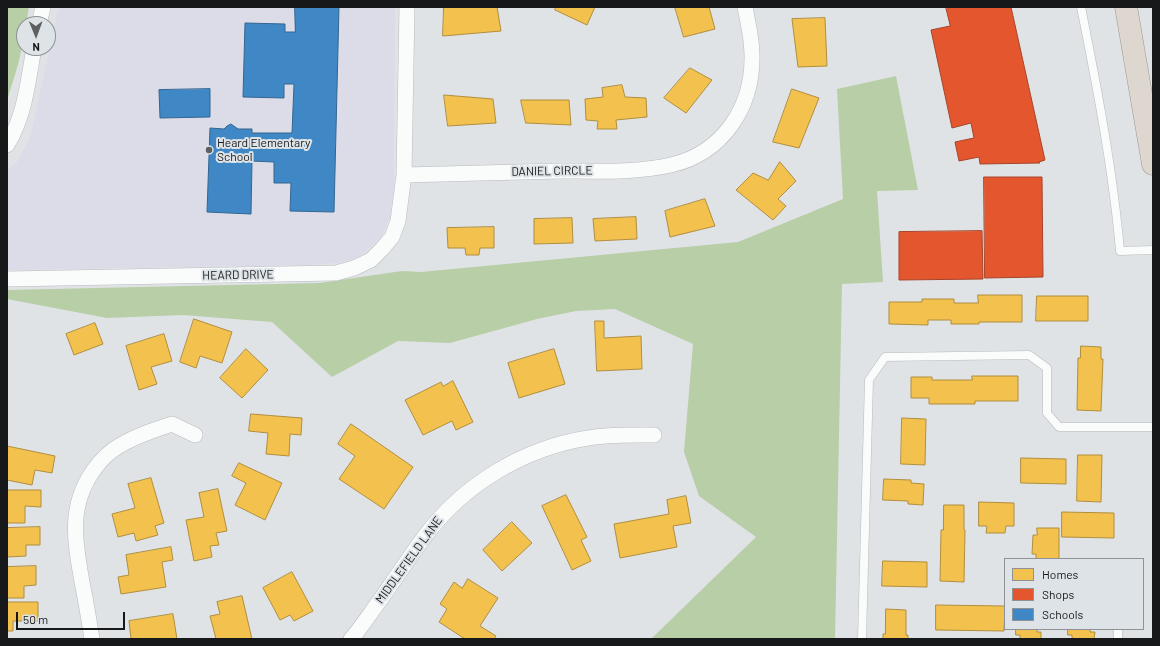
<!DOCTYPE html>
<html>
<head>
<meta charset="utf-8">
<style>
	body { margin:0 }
	#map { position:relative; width:1160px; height:646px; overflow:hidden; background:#e0e3e6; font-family:Barlow,sans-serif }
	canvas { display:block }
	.frame { position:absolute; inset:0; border:8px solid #161819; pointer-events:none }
	.legend { position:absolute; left:1004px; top:558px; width:140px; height:72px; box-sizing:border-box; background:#dee3e8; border:1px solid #8e9295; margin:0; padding:5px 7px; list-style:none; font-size:12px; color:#161819 }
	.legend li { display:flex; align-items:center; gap:8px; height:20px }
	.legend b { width:20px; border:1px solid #8e9295 }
	.north { position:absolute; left:16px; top:16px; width:40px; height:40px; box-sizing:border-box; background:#dee3e8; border:1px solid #8e9295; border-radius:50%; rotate:179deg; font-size:11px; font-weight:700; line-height:16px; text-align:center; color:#161819 }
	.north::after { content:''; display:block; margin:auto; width:14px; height:18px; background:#5d5f61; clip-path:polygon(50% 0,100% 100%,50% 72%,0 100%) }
	.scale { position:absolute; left:16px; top:612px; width:109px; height:18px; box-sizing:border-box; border:2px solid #161819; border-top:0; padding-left:5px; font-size:12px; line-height:14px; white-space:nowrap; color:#161819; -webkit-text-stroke:3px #dee3e8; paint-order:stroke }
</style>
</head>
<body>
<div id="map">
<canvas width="1160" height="646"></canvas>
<div class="frame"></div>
<ul class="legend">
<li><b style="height:11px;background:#f2c14e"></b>Homes</li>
<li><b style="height:11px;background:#e4572e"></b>Shops</li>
<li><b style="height:11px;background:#3f88c5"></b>Schools</li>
</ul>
<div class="north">N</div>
<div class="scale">50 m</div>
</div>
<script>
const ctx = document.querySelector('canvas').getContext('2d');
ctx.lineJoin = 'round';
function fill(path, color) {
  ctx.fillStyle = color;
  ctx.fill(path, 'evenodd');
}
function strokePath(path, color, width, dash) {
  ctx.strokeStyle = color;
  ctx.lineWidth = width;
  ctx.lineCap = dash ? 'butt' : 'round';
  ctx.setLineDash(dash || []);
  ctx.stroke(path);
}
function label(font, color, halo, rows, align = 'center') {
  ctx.font = font + ' Barlow,sans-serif';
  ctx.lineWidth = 4;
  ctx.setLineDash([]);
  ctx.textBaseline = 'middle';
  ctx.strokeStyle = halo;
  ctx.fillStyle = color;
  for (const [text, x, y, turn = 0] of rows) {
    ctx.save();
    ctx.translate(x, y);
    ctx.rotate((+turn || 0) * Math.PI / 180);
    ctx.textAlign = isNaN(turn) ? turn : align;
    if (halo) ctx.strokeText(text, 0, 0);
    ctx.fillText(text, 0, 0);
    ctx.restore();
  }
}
const education = new Path2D(`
	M60 7H395L394 188 390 216 381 238 358 257 339 263 308 265 7 270V170L17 162 30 138 57 15Z`);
const forest = new Path2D(`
	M7 7H29L26 24H24C24 50 15 75 7 100Z
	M896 76 918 190 877 191 883 282 842 284 835 639H651L756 537 699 496 684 452 693 344 615 309 576 311 537 319 450 343 398 341 332 377 272 322 183 315 107 318 7 299V290L320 283 402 271 421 272 738 242 843 199 837 89Z`);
const homes = new Path2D(`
	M444 7H497L501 31 443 36Z
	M556 7H595L587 25 555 10Z
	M675 7H709L715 29 684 37Z
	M825 18 827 66 798 67 792 19Z
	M690 68 712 80 686 113 664 98Z
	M622 85 625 97 646 98 647 117 616 120 617 129H597L598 121 586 120 585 99 603 97 602 88Z
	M792 89 819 98 799 148 773 142Z
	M444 95 493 99 496 123 448 126Z
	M521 100H569L571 125 526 123Z
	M780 162 796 181 778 199 786 206 773 220 736 190 753 173 768 180Z
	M705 199 715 226 670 237 665 211Z
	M636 217 637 239 595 241 593 219Z
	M572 218 573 243 534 244V219Z
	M494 227V248H480L479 255H466L465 248H448L447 228Z
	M978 295H1022V322H979V324H951V320H928V325L889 324V302H922V299H954V303H978Z
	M1037 296H1088V321H1036Z
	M194 319 232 332 222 363 200 356 196 368 180 362Z
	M595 321H604V338L641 336 642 369 597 371Z
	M95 323 103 344 74 355 66 334Z
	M164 334 172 361 151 367 157 384 139 390 126 346Z
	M1081 346 1101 347V359H1103L1101 411 1077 410 1078 358H1080Z
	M246 349 268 370 242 398 220 378Z
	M554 349 565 384 519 398 508 363Z
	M972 376H1018V401H975V404H929V398H911V377H932V380H972Z
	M453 381 473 422 456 430 452 421 423 435 405 400 441 382 443 386Z
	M251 414 302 418 301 435 290 434 289 456 266 454 268 433 249 431Z
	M902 418 926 419 925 465 901 464Z
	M351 424 413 467 384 509 339 479 355 456 338 444Z
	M7 446 55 456 52 473 35 470 32 485 7 480Z
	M1078 455H1102L1101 502 1077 501Z
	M1021 458 1066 459V484L1021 483Z
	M239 463 282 483 265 520 235 505 246 483 232 476Z
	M151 478 164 523 155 526 158 535 136 541 134 533 118 537 112 514 135 508 128 484Z
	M884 479 911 480V483L924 484 923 505 908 504V501L883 500Z
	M218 489 227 531 216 533 219 545 210 546 212 557 194 561 186 520 204 517 199 493Z
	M7 490H41V507L25 506V523H7Z
	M566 495 587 537 581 540 591 561 572 570 542 506Z
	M686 496 691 523 673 526 677 547 620 558 614 524 669 514 667 500Z
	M979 502 1014 503V526H1006L1005 533H986L987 526H979Z
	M944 505H964V530H965L964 582 940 581 941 530H943Z
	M1062 512 1114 513V538L1062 537Z
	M512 522 532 543 502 571 483 550Z
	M40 527V545H26V556L7 557V528Z
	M1037 528H1059V559H1036V554H1032L1033 535H1037Z
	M171 547 173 560 162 562 166 587 121 594 118 577 129 575 126 555Z
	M883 561 927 562V587L882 586Z
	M36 566V585L24 586V598H7V567Z
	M292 572 313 611 294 621 290 615 280 620 263 588Z
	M468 579 498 598 480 626 496 636 494 639H465L439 622 447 609 440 604 454 582 462 588Z
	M242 596 252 639H216L210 616 220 614 217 602Z
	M7 602H38V621H13V631H7Z
	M936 605 1005 606 1004 631 936 630Z
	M886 609 906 610V635H908V639H883V634H885Z
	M173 614 177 639H131L129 621Z
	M1016 629H1037V632H1041V639H1020V635H1016Z
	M1068 629H1090V632H1095L1094 639H1072V635H1068Z`);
const shops = new Path2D(`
	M946 7H1011L1045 160 1039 162 1040 163 980 164 979 157 959 161 955 142 974 138 971 123 952 128 931 30 950 26Z
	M984 177H1042L1043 277 985 278Z
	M982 231 983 279 899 280V232Z`);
const schools = new Path2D(`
	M295 7H339L334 212 290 211 291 183H274V162L252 161 251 214 207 212 210 128 224 129 227 126 231 124 238 129H252V133H292L294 84H284V98L243 97 245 23 285 24V32H295Z
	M210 89V117L160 118 159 90Z`);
const service = new Path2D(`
	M1081 7C1097 87 1113 170 1120 251L1153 250
	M862 639 869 380 885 357 1029 355 1047 368V413L1059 427H1153
	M1118 639V629`);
const minor = new Path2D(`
	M39 24 43 7
	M7 145C25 116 28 81 34 48
	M404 175C456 174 507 172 559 171 596 171 635 173 671 165 723 153 753 107 752 55 752 39 748 23 745 7
	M7 279 336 273 354 268 371 260 382 249 392 237 398 221 404 175 407 7
	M92 639C89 620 86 601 82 582 75 542 68 507 93 471 100 461 108 452 119 446 135 436 154 430 172 424L195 435
	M351 639C361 628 369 615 378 603 394 580 409 558 425 536 464 484 524 448 588 438 609 434 632 435 654 435`);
const trunk = new Path2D(`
	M1126 7 1153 164`);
const markers = [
	[209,150,4,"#5d5f61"]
];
const poiNames = [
	["Heard Elementary",217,143],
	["School",217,157]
];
const streetNames = [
	["DANIEL CIRCLE",552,171,-1],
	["HEARD DRIVE",238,275,-1],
	["MIDDLEFIELD LANE",409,560,-54]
];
fill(education, '#dcdce9');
fill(forest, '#b7cea6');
fill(homes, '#f2c14e');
strokePath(homes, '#b08e3e', 1);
fill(shops, '#e4572e');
strokePath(shops, '#a64428', 1);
fill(schools, '#3f88c5');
strokePath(schools, '#336691', 1);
strokePath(service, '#b8babd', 9);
strokePath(minor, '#b8babd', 16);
strokePath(trunk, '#9f978e', 23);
strokePath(service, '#fafbfb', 8);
strokePath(minor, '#fafbfb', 15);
strokePath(trunk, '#ded7d0', 22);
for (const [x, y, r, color] of markers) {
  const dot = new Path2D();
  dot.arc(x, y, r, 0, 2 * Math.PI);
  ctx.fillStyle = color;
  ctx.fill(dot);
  strokePath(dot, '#dee3e8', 1.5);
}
label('12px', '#161819', '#dee3e8', poiNames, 'left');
label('12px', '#161819', '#dee3e8', streetNames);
</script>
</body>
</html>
